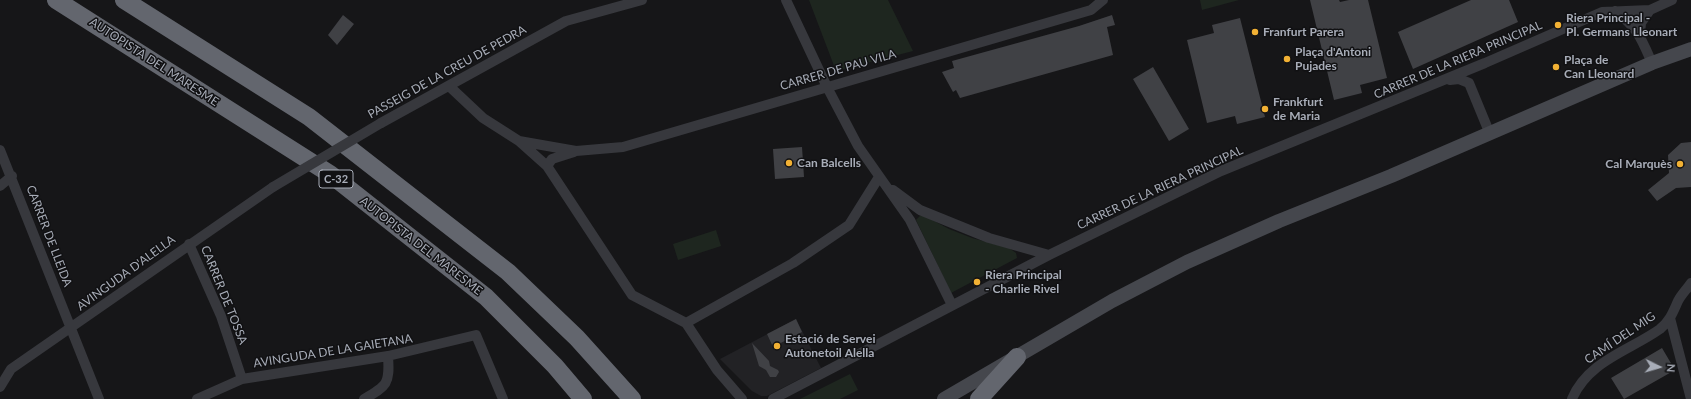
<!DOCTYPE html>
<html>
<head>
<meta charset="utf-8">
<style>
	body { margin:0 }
	#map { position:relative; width:1691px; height:399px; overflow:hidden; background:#161618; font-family:Lato,sans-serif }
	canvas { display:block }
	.north { position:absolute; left:1639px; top:347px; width:40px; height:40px; -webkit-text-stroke:3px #111113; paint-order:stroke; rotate:95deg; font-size:11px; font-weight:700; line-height:16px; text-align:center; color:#a8adb8 }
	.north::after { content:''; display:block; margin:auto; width:14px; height:18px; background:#a8adb8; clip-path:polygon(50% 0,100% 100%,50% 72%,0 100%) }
</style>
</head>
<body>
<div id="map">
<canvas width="1691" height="399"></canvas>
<div class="north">N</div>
</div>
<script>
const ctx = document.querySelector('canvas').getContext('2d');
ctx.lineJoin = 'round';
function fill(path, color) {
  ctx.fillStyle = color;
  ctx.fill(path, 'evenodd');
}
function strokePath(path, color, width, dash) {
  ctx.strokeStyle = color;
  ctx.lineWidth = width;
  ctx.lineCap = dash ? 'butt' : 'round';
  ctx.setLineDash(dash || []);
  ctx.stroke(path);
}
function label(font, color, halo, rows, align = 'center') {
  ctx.font = font + ' Lato,sans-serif';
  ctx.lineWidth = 3;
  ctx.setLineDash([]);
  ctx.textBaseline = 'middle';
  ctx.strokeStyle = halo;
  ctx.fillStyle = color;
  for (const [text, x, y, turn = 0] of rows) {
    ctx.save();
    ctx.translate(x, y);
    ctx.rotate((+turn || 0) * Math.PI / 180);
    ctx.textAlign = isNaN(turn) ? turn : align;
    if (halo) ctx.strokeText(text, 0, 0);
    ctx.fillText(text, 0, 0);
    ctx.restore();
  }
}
const built = new Path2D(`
	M796 319 821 368 767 396H761L752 391 720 359Z`);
const green = new Path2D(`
	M809 0H888L913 51 836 71Z
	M1200 0H1239L1202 10Z
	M923 215 949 229 972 238 1009 248 1016 253 1017 258 951 293 916 220 920 216Z
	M716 230 721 246 678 260 673 244Z
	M850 374 858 390 840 399H800Z`);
const building = new Path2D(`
	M1310 0H1339L1340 2 1349 0H1368L1387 78 1360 85 1362 93 1334 100Z
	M1471 0H1509L1518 22 1413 69 1398 32Z
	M343 15 354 24 337 45 328 35Z
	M1112 15 1115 25 1107 27 1113 55 960 98 956 90 953 92 942 72 954 68 952 61 1079 26Z
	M1240 18 1265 117 1237 124 1235 116 1207 123 1187 40 1214 33 1212 25Z
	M1153 67 1189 129 1169 141 1133 79Z
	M1691 142V187L1676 188 1657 201 1648 190 1669 173 1668 155 1681 143Z
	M802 147 804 177 775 179 773 149Z
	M796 319 802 332 773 347 767 334Z
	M752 343 769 361 770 366 778 370 779 372 776 377H770L766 370 759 366Z
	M1662 348 1675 370 1624 399 1611 378Z`);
const minor = new Path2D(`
	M786 0 827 87 858 146 910 220 952 305
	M1615 11C1638 28 1641 38 1652 63
	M1640 34 1641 23 1650 10
	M1450 80 1459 79 1469 83 1490 134
	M449 86 483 118 519 141 547 166 632 295 686 323 717 370 742 399
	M381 123 566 21 642 0
	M519 141 576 151 623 147 1091 10 1103 0
	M0 150 99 399
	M547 166 552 159 574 152
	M0 186 12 176
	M893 190 920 210 989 238 1049 255
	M189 244 221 316 242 379
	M1670 318 1691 399
	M686 323 793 263 849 225 879 177
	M0 387 11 369 273 187
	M197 399 242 379 388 356 476 335 503 399
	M364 399C387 386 390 384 388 356
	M773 399 1049 255 1221 171 1485 63 1602 12 1650 10 1672 0
	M1572 399C1588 361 1629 351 1660 329 1670 321 1673 312 1678 301 1681 295 1687 289 1691 283`);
const secondary = new Path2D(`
	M944 399 1112 301 1187 262 1279 221 1391 176 1652 63 1691 49`);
const motorway = new Path2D(`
	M56 0 330 174 486 297 555 366 583 399
	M124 0 309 117 508 272 577 338 632 399
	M979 399 1017 357`);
const minorBridge = new Path2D(`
	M273 187 381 123`);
const markers = [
	[1558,25,4,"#f2b134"],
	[1255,32,4,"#f2b134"],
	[1287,59,4,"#f2b134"],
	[1556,67,4,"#f2b134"],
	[1265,109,4,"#f2b134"],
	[789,163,4,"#f2b134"],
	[1680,164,4,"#f2b134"],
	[977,282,4,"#f2b134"],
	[777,346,4,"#f2b134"]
];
const shields = [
	[336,179,34]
];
const shieldNames = [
	["C-32",336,179]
];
const poiNames = [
	["Riera Principal -",1566,18],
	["Pl. Germans Lleonart",1566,32],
	["Franfurt Parera",1263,32],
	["Plaça d'Antoni",1295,52],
	["Pujades",1295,66],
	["Plaça de",1564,60],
	["Can Lleonard",1564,74],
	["Frankfurt",1273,102],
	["de Maria",1273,116],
	["Can Balcells",797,163],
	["Cal Marquès",1672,164,"right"],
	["Riera Principal",985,275],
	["- Charlie Rivel",985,289],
	["Estació de Servei",785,339],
	["Autonetoil Alella",785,353]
];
const streetNames = [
	["CARRER DE LA RIERA PRINCIPAL",1458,60,-23],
	["AUTOPISTA DEL MARESME",154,62,33],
	["CARRER DE PAU VILA",838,70,-16],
	["PASSEIG DE LA CREU DE PEDRA",447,72,-29],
	["CARRER DE LA RIERA PRINCIPAL",1160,188,-25],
	["CARRER DE LLEIDA",49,236,69],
	["AUTOPISTA DEL MARESME",421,246,38],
	["AVINGUDA D'ALELLA",126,273,-36],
	["CARRER DE TOSSA",224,295,68],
	["CAMÍ DEL MIG",1620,338,-34],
	["AVINGUDA DE LA GAIETANA",333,351,-9]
];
fill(built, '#222225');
fill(green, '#1e261f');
fill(building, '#404145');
strokePath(minor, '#37383d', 10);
strokePath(secondary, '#45474d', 14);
strokePath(motorway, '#63666e', 18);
strokePath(minorBridge, '#37383d', 10);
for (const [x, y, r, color] of markers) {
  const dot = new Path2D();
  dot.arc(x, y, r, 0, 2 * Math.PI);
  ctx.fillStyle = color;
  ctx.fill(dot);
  strokePath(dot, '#111113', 1.5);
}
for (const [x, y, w] of shields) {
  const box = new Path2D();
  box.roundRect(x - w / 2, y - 9, w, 18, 3);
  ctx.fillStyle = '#111113';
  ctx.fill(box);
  strokePath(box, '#a8adb8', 1);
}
label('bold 11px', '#a8adb8', null, shieldNames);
label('bold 12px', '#a8adb8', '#111113', poiNames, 'left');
label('12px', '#a8adb8', '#111113', streetNames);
</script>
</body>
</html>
